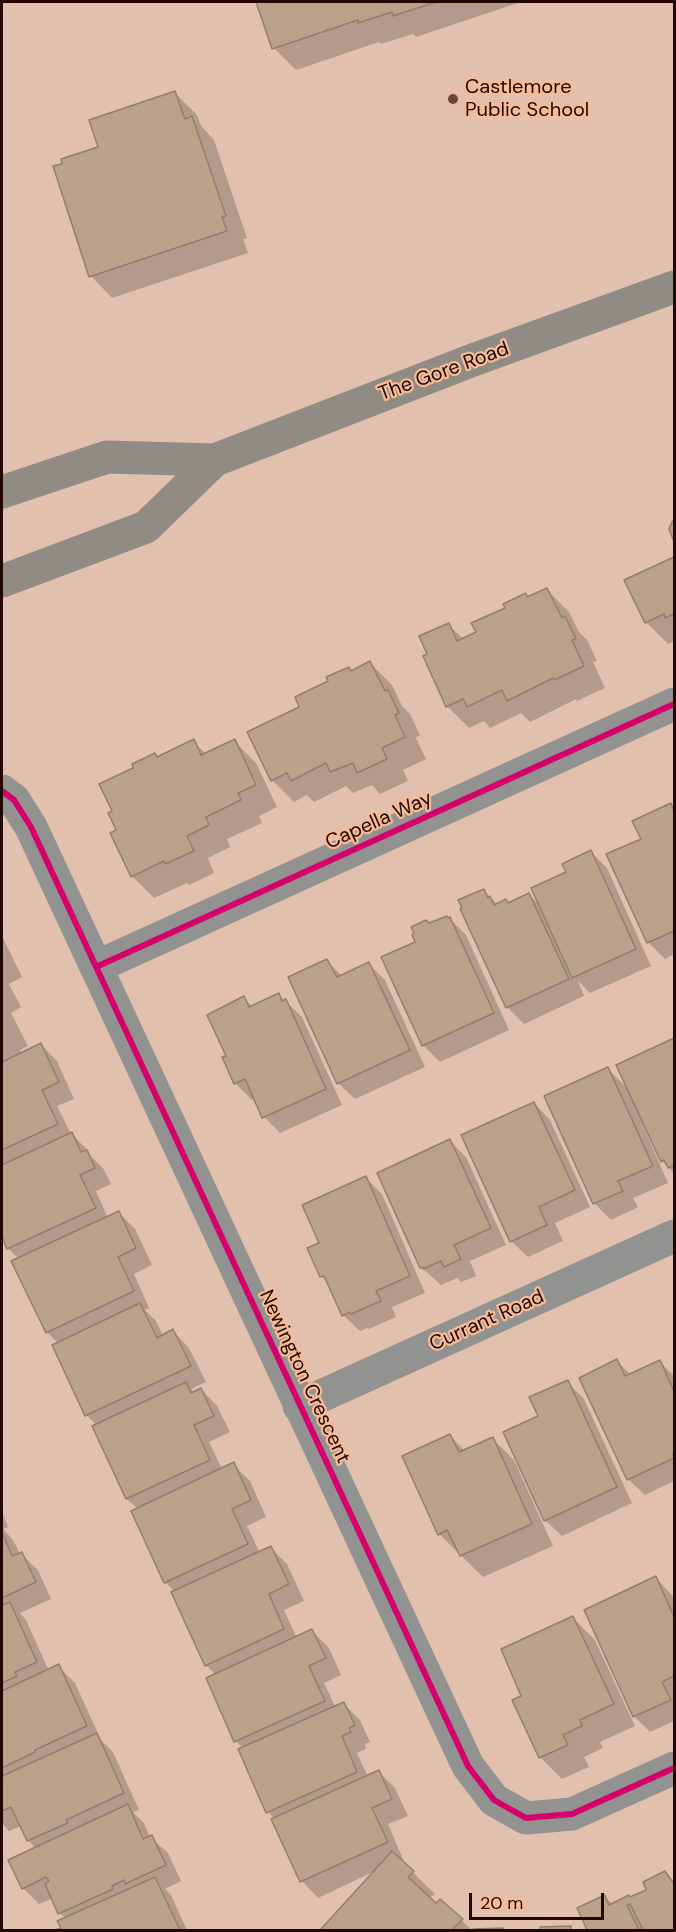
<!DOCTYPE html>
<html>
<head>
<meta charset="utf-8">
<style>
	body { margin:0 }
	#map { position:relative; width:676px; height:1932px; overflow:hidden; background:#e1c1ad; font-family:"DM Sans",sans-serif }
	canvas { display:block }
	.frame { position:absolute; inset:0; border:3px solid #210700; pointer-events:none }
	.scale { position:absolute; left:469px; top:1893px; width:135px; height:27px; box-sizing:border-box; border:3px solid #210700; border-top:0; padding-left:8px; font-size:18px; line-height:21px; white-space:nowrap; color:#210700; -webkit-text-stroke:4px #f7bb97; paint-order:stroke }
</style>
</head>
<body>
<div id="map">
<canvas width="676" height="1932"></canvas>
<div class="frame"></div>
<div class="scale">20 m</div>
</div>
<script>
const ctx = document.querySelector('canvas').getContext('2d');
ctx.lineJoin = 'round';
function fill(path, color) {
  ctx.fillStyle = color;
  ctx.fill(path, 'evenodd');
}
function strokePath(path, color, width, dash) {
  ctx.strokeStyle = color;
  ctx.lineWidth = width;
  ctx.lineCap = dash ? 'butt' : 'round';
  ctx.setLineDash(dash || []);
  ctx.stroke(path);
}
function label(font, color, halo, rows, align = 'center') {
  ctx.font = font + ' "DM Sans",sans-serif';
  ctx.lineWidth = 4.5;
  ctx.setLineDash([]);
  ctx.textBaseline = 'middle';
  ctx.strokeStyle = halo;
  ctx.fillStyle = color;
  for (const [text, x, y, turn = 0] of rows) {
    ctx.save();
    ctx.translate(x, y);
    ctx.rotate((+turn || 0) * Math.PI / 180);
    ctx.textAlign = isNaN(turn) ? turn : align;
    if (halo) ctx.strokeText(text, 0, 0);
    ctx.fillText(text, 0, 0);
    ctx.restore();
  }
}
const shadow = new Path2D(`
	M258 2H521L416 37 413 34 381 44 379 42 296 70 274 48Z
	M175 93 197 115 201 126 214 140 247 238 243 239 248 253 112 298 91 276 64 165 100 148Z
	M674 559V641L668 644 646 622 626 580Z
	M547 590 569 612 579 632 587 640 597 661 593 662 605 688 577 701 576 699 530 722 521 713 490 728 484 721 469 728 447 706 429 655 449 625 464 640 478 633 525 595 528 598Z
	M370 663 392 685 402 706 410 714 420 735 416 738 426 759 403 770 408 781 380 794 372 785 353 793 346 786 314 802 307 795 294 802 272 780 301 707 349 668 352 672Z
	M193 741 206 754 234 741 256 763 277 807 259 816 262 823 227 839 230 847 208 858 214 873 189 885 187 883 154 898 132 876 118 831 158 758Z
	M670 805 674 809V954L665 959 648 942 644 840Z
	M591 852 607 868 651 966 590 993 578 981 584 996 524 1024 507 1007 483 890 498 905 508 904 529 895 542 907 568 873Z
	M450 919 466 935 509 1030 440 1062 423 1045 416 934 429 925Z
	M2 936 22 977 9 984 21 1007 11 1013 28 1046 20 1050 22 1054 41 1045 57 1061 74 1099 57 1106 71 1134 88 1150 91 1156 103 1168 111 1184 96 1191 108 1218 119 1213 135 1229 152 1265 134 1274 149 1308 145 1310 156 1321 163 1336 173 1331 189 1348 206 1382 191 1389 194 1393 201 1389 217 1406 230 1432 209 1442 222 1469 233 1464 250 1481 266 1517 247 1526 260 1553 271 1548 287 1564 304 1601 284 1610 297 1638 312 1631 329 1648 341 1675 324 1683 336 1708 344 1704 360 1720 370 1742 365 1744 366 1749 357 1753 368 1777 379 1772 395 1788 408 1816 388 1824 403 1859 400 1860 435 1894 429 1898 461 1920 472 1930 323 1929 375 1871 318 1898 302 1881 273 1820 275 1819 268 1812 243 1748 236 1741 216 1675 206 1665 175 1592 165 1582 138 1509 127 1499 94 1427 97 1426 87 1415 59 1344 47 1332 19 1259 8 1248 2 1234Z
	M327 961 342 976 369 964 385 980 425 1067 355 1099 338 1083Z
	M279 995 302 1017 342 1105 280 1133 264 1117 255 1098 252 1100 235 1083 228 1057 244 998 253 1007Z
	M674 1039V1173L662 1161 618 1065Z
	M608 1069 627 1088 668 1183 633 1198 638 1207 611 1220 594 1203Z
	M534 1103 550 1120 590 1207 555 1223 563 1241 528 1257 511 1241Z
	M450 1141 466 1157 506 1245 470 1261 476 1276 461 1282 457 1278 441 1285 422 1268 379 1173Z
	M366 1178 382 1194 425 1293 392 1307 396 1317 369 1329 367 1328 360 1331 343 1315 329 1284 321 1276V1244Z
	M617 1361 631 1375 660 1362 674 1376V1481L645 1495 628 1479Z
	M567 1382 584 1399 632 1503 562 1536 545 1520 540 1417Z
	M450 1436 465 1451 492 1438 514 1460 553 1546 483 1577 439 1534Z
	M2 1512 8 1527 3 1529 13 1540 20 1554H21L38 1570 51 1599 20 1613 26 1620 49 1671 58 1666 75 1683 101 1740 113 1752 139 1810 133 1812 144 1823 150 1837 168 1853 181 1881 165 1889 171 1895 187 1930H59L63 1929 66 1919 60 1913 53 1898 39 1904 23 1888 36 1849 28 1840 21 1826 9 1831 2 1823Z
	M656 1578 672 1595 674 1600V1721L650 1732 634 1716Z
	M573 1618 595 1640 635 1726 600 1742 603 1748 584 1757 589 1767 562 1779 540 1757 523 1697Z
	M665 1873 674 1882V1930H589L579 1909 604 1896 613 1905 630 1898 648 1890Z
	M571 1927 574 1930H542L541 1929Z`);
const building = new Path2D(`
	M256 2H436L393 16 392 12 358 23V20L272 49Z
	M175 91 185 119 192 116 226 216 222 217 227 231 89 277 53 166 62 164 61 159 98 147 89 120Z
	M673 520H674V542L669 529Z
	M674 557V614L665 618 664 614 645 623 624 580Z
	M547 588 562 618 565 616 576 639 572 640 584 666 554 680 553 678 507 701 502 690 467 707 463 699 446 707 423 656 427 654 419 636 449 623 457 641 476 632 471 623 505 608 503 604 526 593 527 597Z
	M370 661 385 691 388 690 399 713 395 715 405 737 382 748 387 759 357 773 353 763 330 772 326 763 291 781 287 773 271 781 247 732 299 707 295 697 328 681 326 677 349 667 351 671Z
	M194 739 201 755 235 739 256 785 238 793 241 800 206 817 209 825 187 836 194 851 165 864 164 861 131 877 110 833 116 830 108 813 112 811 99 784 133 768 132 764 155 753 157 757Z
	M671 803 674 811V931L647 943 606 854 641 839 632 821Z
	M591 850 636 949 572 978 531 888 566 872 562 864Z
	M484 889 488 898 490 896 494 905 506 899 508 903 529 893 569 979 506 1008 460 909 462 908 458 900Z
	M447 916 448 918 450 917 494 1013 422 1046 381 957 415 942 412 935 414 933 411 927 426 920 429 923Z
	M327 959 337 977 369 962 410 1050 337 1084 288 977Z
	M279 993 282 1001 286 999 326 1089 262 1118 245 1079 234 1084 222 1057 226 1056 207 1015 244 996 249 1007Z
	M674 1038V1165L668 1168 664 1160 661 1162 616 1065Z
	M41 1043 59 1082 42 1090 58 1124 2 1150V1062Z
	M608 1067 653 1166 618 1181 623 1191 593 1204 544 1096Z
	M534 1102 575 1190 539 1207 547 1225 510 1242 461 1135Z
	M72 1132 81 1152 87 1150 95 1168 80 1175 96 1208 7 1249 2 1237V1165Z
	M450 1139 491 1228 454 1245 461 1259 444 1267 441 1261 423 1269V1267L420 1268 377 1173Z
	M366 1176 410 1276 376 1291 381 1301 351 1314 350 1312 342 1316 324 1276 320 1277 307 1248 319 1243 302 1205Z
	M119 1211 136 1248 118 1257 134 1291 46 1333 11 1261Z
	M140 1303 157 1338 173 1329 191 1366 85 1416 52 1345Z
	M617 1359 625 1376 660 1360 674 1391V1452L673 1453 674 1458 627 1480 579 1378Z
	M568 1380 617 1487 544 1521 503 1432 538 1416 529 1397Z
	M186 1382 191 1393 201 1388 214 1416 194 1425 210 1460 126 1499 92 1426Z
	M450 1434 459 1452 493 1437 532 1524 460 1556 447 1530 438 1535 402 1456Z
	M234 1462 251 1500 232 1509 248 1544 164 1583 131 1511Z
	M2 1532 12 1556 22 1552 36 1582 2 1598Z
	M271 1546 289 1584 269 1594 284 1629 205 1666 171 1592Z
	M656 1576 674 1617V1676L662 1682 671 1700 633 1717 584 1610Z
	M10 1602 37 1662 15 1672 17 1676 2 1683V1605Z
	M573 1616 614 1704 580 1720 582 1726 563 1735 568 1745 539 1758 512 1700 521 1696 501 1649Z
	M312 1629 326 1658 309 1666 325 1701 234 1742 206 1678Z
	M59 1664 87 1726 35 1750V1752L2 1768V1691Z
	M344 1702 355 1725 349 1728 351 1732 342 1736 357 1772 266 1813 238 1749Z
	M97 1733 124 1793 66 1820 68 1823 27 1841 11 1807 2 1811V1776Z
	M379 1770 392 1799 372 1808 388 1842 300 1882 271 1819Z
	M128 1804 143 1839 152 1835 166 1865 125 1884 124 1880 112 1886 113 1889 58 1914 45 1884 49 1881 46 1877 22 1889 8 1860Z
	M392 1851 414 1871 408 1877 436 1903 440 1899 463 1919 452 1930H322L321 1929Z
	M665 1871 674 1884V1930H643L630 1904 627 1905 639 1930H587L577 1908 605 1895 609 1905 629 1895 630 1897 646 1890 643 1882Z
	M155 1877 180 1930H55L61 1928 57 1921Z
	M571 1926V1930H540V1927Z
	M503 1928V1930H473V1929Z`);
const minor = new Path2D(`
	M2 791 14 800 31 827 468 1766 494 1800 526 1818 572 1814 674 1768
	M96 967 674 704
	M299 1406 674 1236`);
const major = new Path2D(`
	M2 492 107 457 215 460 473 360 674 287
	M2 581 146 527 215 460`);
const cycleway = new Path2D(`
	M2 791 14 800 31 827 468 1766 494 1800 526 1818 572 1814 674 1768
	M96 967 674 704`);
const markers = [
	[453,99,6,"#64483d"]
];
const poiNames = [
	["Castlemore",465,88],
	["Public School",465,111]
];
const streetNames = [
	["The Gore Road",444,372,-20],
	["Capella Way",379,821,-24],
	["Currant Road",487,1321,-24],
	["Newington Crescent",304,1377,65]
];
fill(shadow, '#0003');
fill(building, '#b9a18a');
strokePath(building, '#947e6b', 1.5);
strokePath(minor, '#929290', 33);
strokePath(major, '#918b85', 33);
strokePath(cycleway, '#d6006c', 6);
for (const [x, y, r, color] of markers) {
  const dot = new Path2D();
  dot.arc(x, y, r, 0, 2 * Math.PI);
  ctx.fillStyle = color;
  ctx.fill(dot);
  strokePath(dot, '#f7bb97', 2);
}
label('20px', '#210700', '#f7bb97', poiNames, 'left');
label('20px', '#210700', '#f7bb97', streetNames);
</script>
</body>
</html>
